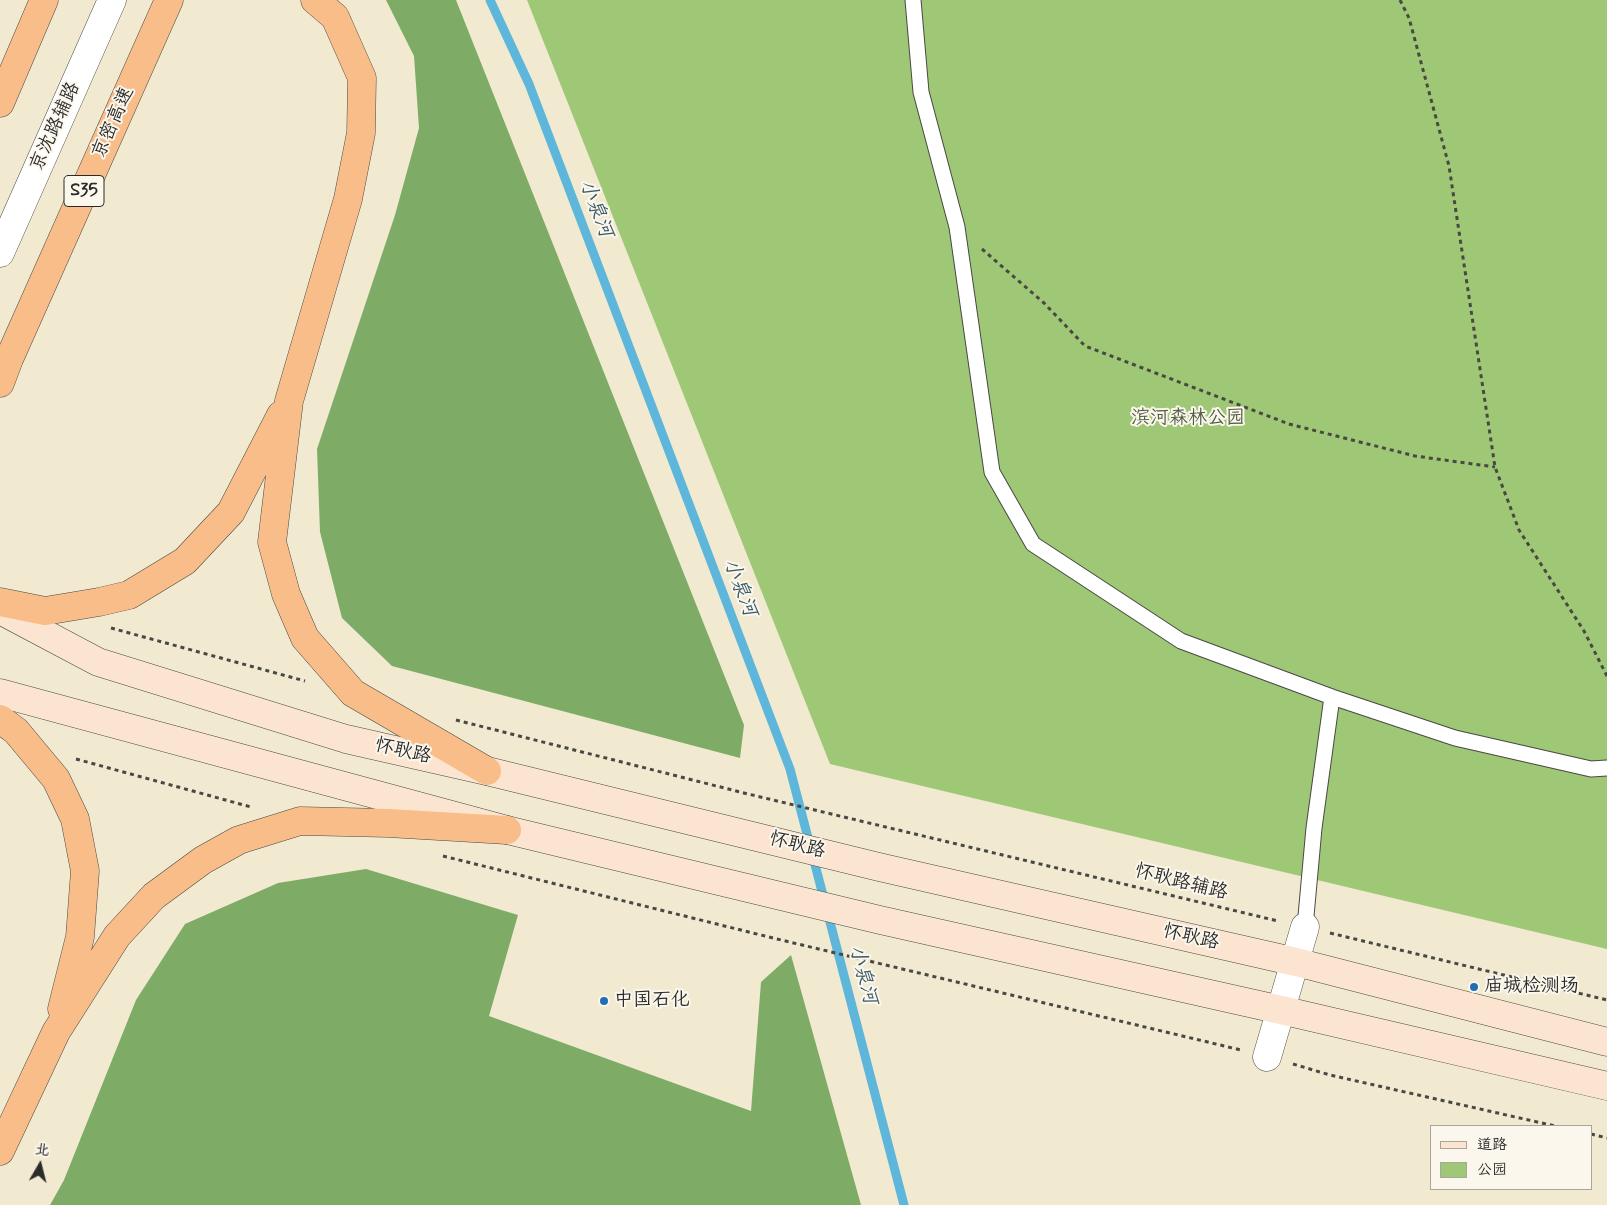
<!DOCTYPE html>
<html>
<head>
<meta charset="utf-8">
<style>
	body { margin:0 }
	#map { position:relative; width:1607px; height:1205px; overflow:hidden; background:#f1ead1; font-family:Mynerve,"LXGW WenKai TC",sans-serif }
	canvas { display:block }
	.legend { position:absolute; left:1430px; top:1125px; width:162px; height:65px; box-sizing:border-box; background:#fbf7ec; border:1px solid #a8a59f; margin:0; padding:6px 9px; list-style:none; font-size:15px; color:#2b2b2b }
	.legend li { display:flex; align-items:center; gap:10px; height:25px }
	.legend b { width:25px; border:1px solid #a8a59f }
	.north { position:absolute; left:15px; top:1140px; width:50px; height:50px; -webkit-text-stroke:4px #fbf7ec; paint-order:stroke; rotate:8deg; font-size:14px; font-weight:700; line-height:20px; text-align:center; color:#2b2b2b }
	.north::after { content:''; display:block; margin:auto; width:18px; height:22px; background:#2b2b2b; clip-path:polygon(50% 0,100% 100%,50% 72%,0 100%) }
</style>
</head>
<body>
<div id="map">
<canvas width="1607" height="1205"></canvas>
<ul class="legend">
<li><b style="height:6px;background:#fce5d0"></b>道路</li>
<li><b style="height:14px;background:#9ec875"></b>公园</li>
</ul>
<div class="north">北</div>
</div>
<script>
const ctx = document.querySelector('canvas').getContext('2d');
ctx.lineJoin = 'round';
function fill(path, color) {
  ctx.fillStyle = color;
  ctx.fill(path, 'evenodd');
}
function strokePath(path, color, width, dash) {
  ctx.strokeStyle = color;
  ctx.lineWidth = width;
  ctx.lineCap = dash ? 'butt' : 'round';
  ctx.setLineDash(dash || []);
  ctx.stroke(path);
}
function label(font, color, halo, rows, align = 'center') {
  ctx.font = font + ' Mynerve,"LXGW WenKai TC",sans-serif';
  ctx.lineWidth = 4;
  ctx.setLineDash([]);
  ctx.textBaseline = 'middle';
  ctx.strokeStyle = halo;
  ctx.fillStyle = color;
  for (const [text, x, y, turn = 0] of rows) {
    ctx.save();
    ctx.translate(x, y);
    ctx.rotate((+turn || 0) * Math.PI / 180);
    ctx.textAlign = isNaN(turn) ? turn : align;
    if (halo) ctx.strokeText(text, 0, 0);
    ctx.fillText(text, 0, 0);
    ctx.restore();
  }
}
const green = new Path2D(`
	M527 0H1607V949L830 764Z`);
const forest = new Path2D(`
	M386 0H456L744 725 740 758 392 666 342 618 320 532 317 449 395 215 419 128 414 56Z
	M366 869 518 915 489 1016 751 1111 761 982 791 955 861 1205H50L64 1180 136 1000 185 924 278 883Z`);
const stream = new Path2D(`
	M490 0 529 84 790 769 904 1205`);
const path = new Path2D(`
	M1400 0 1409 18 1449 166 1495 467 1519 530 1584 631 1607 676
	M982 249 1044 303 1085 346 1289 424 1415 456 1495 467
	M111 628 305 681
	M456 720 748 794 1278 921
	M76 759 251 807
	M443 856 777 939 1241 1050
	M1330 933 1607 1000
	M1293 1064 1330 1075 1555 1126
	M1591 1134 1607 1138`);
const service = new Path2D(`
	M913 0 921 92 957 227 992 472 1033 544 1181 641 1332 697 1455 738 1591 769 1607 768
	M1305 927 1314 828 1332 697`);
const minor = new Path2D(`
	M1267 1057 1305 927`);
const tertiary = new Path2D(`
	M0 253 112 0`);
const secondary = new Path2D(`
	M0 610 98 662 346 739 487 771 879 867 1296 962 1607 1042
	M0 693 507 830 880 920 1281 1010 1607 1086`);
const trunk = new Path2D(`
	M315 0 335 17 362 78 361 133 348 199 289 401 272 542 286 594 305 638 353 693 487 771
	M0 103 44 0
	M0 602 45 611 99 602 129 595 185 561 231 512 281 415
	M0 719 16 731 56 779 75 819 85 871 80 937 62 1009
	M0 1151 56 1032 117 936 154 896 203 860 239 840 300 821 388 823 507 830`);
const motorway = new Path2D(`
	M0 383 9 359 169 0`);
const markers = [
	[1474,987,5,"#1f6fb2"],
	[604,1001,5,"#1f6fb2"]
];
const shields = [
	[84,191,40]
];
const shieldNames = [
	["S35",84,191]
];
const streetNames = [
	["京密高速",114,123,-66],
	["京沈路辅路",56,127,-66],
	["怀耿路",403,752,13],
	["怀耿路",797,846,14],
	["怀耿路辅路",1181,883,14],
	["怀耿路",1191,938,13]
];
const parkNames = [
	["滨河森林公园",1188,419]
];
const poiNames = [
	["庙城检测场",1484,987],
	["中国石化",614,1001]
];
const waterNames = [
	["小泉河",595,209,69],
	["小泉河",739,588,69],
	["小泉河",862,975,75]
];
fill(green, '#9ec875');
fill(forest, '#7eac66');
strokePath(stream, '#5eb6db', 9);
strokePath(service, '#494844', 17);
strokePath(minor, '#494844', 29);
strokePath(tertiary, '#494844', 29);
strokePath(secondary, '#494844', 29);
strokePath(trunk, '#494844', 29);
strokePath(motorway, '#494844', 29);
strokePath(path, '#494844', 3, [4, 4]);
strokePath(service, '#fff', 15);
strokePath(minor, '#fff', 28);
strokePath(tertiary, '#fff', 28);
strokePath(secondary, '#fce5d0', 28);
strokePath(trunk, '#f8bd89', 28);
strokePath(motorway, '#f8bd89', 28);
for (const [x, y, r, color] of markers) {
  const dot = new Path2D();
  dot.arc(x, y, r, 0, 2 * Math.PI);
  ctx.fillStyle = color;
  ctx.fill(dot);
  strokePath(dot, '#fbf7ec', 2);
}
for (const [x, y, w] of shields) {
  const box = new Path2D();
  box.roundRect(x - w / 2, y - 15.5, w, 31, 4);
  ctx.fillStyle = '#fbf7ec';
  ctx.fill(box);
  strokePath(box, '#2b2b2b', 1);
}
label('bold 18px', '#2b2b2b', null, shieldNames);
label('19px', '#2b2b2b', '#fbf7ec', streetNames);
label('19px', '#4e5a41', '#fbf7ec', parkNames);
label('19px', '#2b2b2b', '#fbf7ec', poiNames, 'left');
label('italic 20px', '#3d5c69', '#fbf7ec', waterNames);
</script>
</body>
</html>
